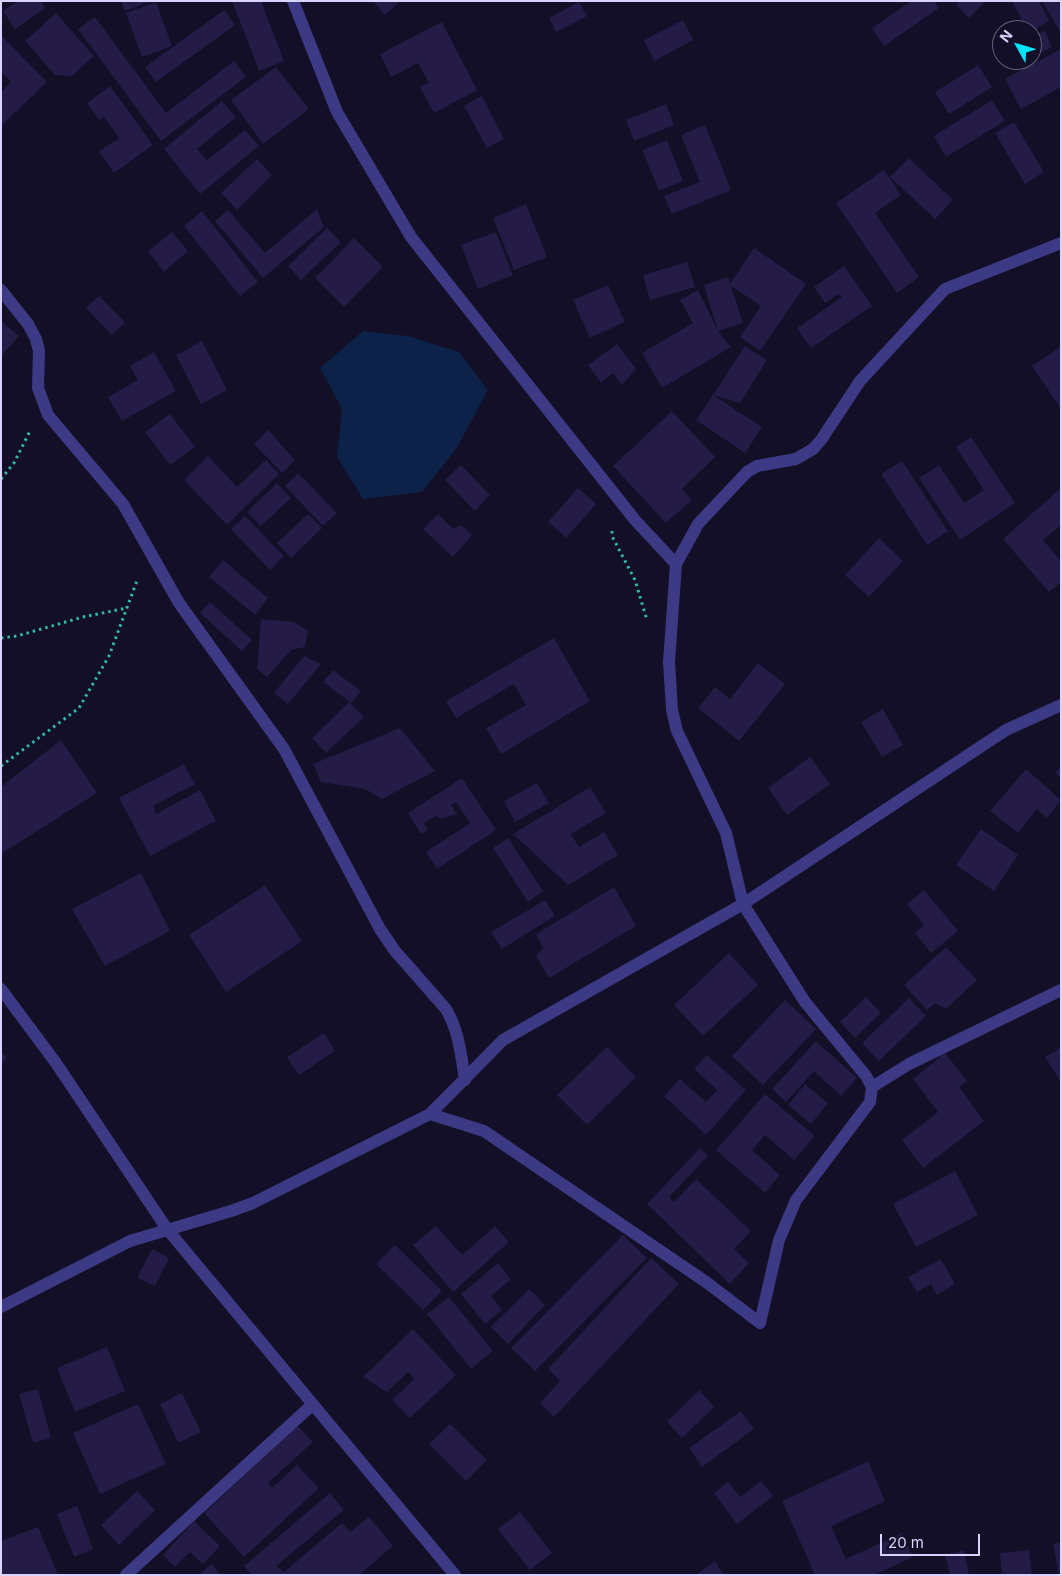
<!DOCTYPE html>
<html>
<head>
<meta charset="utf-8">
<style>
	body { margin:0 }
	#map { position:relative; width:1062px; height:1576px; overflow:hidden; background:#130f26; font-family:Inter,sans-serif }
	canvas { display:block }
	.frame { position:absolute; inset:0; border:2px solid #d9d4ff; pointer-events:none }
	.north { position:absolute; left:992px; top:20px; width:50px; height:50px; box-sizing:border-box; background:#130f26; border:1px solid #625e7d; border-radius:50%; rotate:309deg; font-size:14px; font-weight:700; line-height:20px; text-align:center; color:#d9d4ff }
	.north::after { content:''; display:block; margin:auto; width:18px; height:22px; background:#00e5ff; clip-path:polygon(50% 0,100% 100%,50% 72%,0 100%) }
	.scale { position:absolute; left:880px; top:1534px; width:100px; height:22px; box-sizing:border-box; border:2px solid #d9d4ff; border-top:0; padding-left:6px; font-size:15px; line-height:18px; white-space:nowrap; color:#d9d4ff; -webkit-text-stroke:4px #130f26; paint-order:stroke }
</style>
</head>
<body>
<div id="map">
<canvas width="1062" height="1576"></canvas>
<div class="frame"></div>
<div class="north">N</div>
<div class="scale">20 m</div>
</div>
<script>
const ctx = document.querySelector('canvas').getContext('2d');
ctx.lineJoin = 'round';
function fill(path, color) {
  ctx.fillStyle = color;
  ctx.fill(path, 'evenodd');
}
function strokePath(path, color, width, dash) {
  ctx.strokeStyle = color;
  ctx.lineWidth = width;
  ctx.lineCap = dash ? 'butt' : 'round';
  ctx.setLineDash(dash || []);
  ctx.stroke(path);
}
const water = new Path2D(`
	M363 331 408 336 459 352 488 390 456 449 422 492 363 499 337 457 342 409 320 368Z`);
const building = new Path2D(`
	M18 1H41L45 8 15 29 3 11Z
	M121 1H151L125 11Z
	M232 1H261L284 61 259 71Z
	M373 1H400L385 15Z
	M911 1H934L939 8 884 46 872 28Z
	M959 1H986L969 18 956 5Z
	M1012 1H1039L1049 21 1032 31 1027 30Z
	M1042 1H1061V33Z
	M156 2 172 46 142 57 126 13Z
	M579 2 587 16 556 32 549 18Z
	M224 10 235 25 156 82 145 67Z
	M56 13 94 56 72 76 55 75 25 41Z
	M95 17 166 113 234 61 246 77 161 141 78 29Z
	M683 20 693 40 654 61 644 40Z
	M442 22 477 90 434 113 420 87 429 83 418 63 391 77 380 54Z
	M1045 31 1052 47 1032 57V37Z
	M1 35 47 82 1 126V92L11 82 1 71Z
	M1061 49V87L1021 109 1005 79Z
	M1007 60H1026L1011 68Z
	M978 65 992 87 949 114 935 92Z
	M276 67 309 109 263 144 231 100Z
	M110 86 153 145 114 173 99 151 119 138 104 117 99 120 87 103Z
	M482 96 504 139 487 148 464 106Z
	M992 100 1005 121 946 157 934 136Z
	M222 101 236 117 197 149 207 160 245 130 259 146 200 194 164 149Z
	M666 104 674 125 634 141 626 120Z
	M1014 122 1044 172 1025 184 995 133Z
	M705 125 731 190 672 214 664 196 700 182 681 135Z
	M667 140 683 181 659 191 642 150Z
	M909 158 953 200 935 219 890 177Z
	M257 159 272 175 237 210 221 193Z
	M884 170 901 195 875 213 919 277 897 293 836 203Z
	M526 204 547 257 514 270 493 218Z
	M317 209 324 227 263 278 215 221 228 210 265 253Z
	M202 211 258 282 240 296 184 226Z
	M327 228 341 242 301 280 288 266Z
	M172 232 188 251 164 272 148 251Z
	M496 232 513 275 478 289 461 245Z
	M354 238 383 267 344 307 315 278Z
	M754 248 806 284 760 351 740 337 761 306 731 286 743 323 718 331 731 347 662 388 642 353 693 323 680 300 698 290 718 331 704 285 728 277 730 284Z
	M687 262 695 287 650 300 643 275Z
	M844 266 872 306 811 348 797 328 842 297 838 294 825 303 814 287Z
	M608 285 625 322 590 338 573 300Z
	M99 296 125 322 112 335 86 308Z
	M1 321 19 336 1 356Z
	M202 341 227 390 201 404 176 355Z
	M617 344 636 369 622 385 613 373 601 383 588 365Z
	M745 346 767 360 740 403 713 395Z
	M1060 347 1061 348V409L1032 366Z
	M154 352 176 391 122 421 108 397 138 380 130 366Z
	M713 395 762 427 745 453 696 420Z
	M672 411 715 457 682 489 692 500 666 523 613 466Z
	M170 414 195 447 170 465 145 432Z
	M268 430 295 460 282 473 254 444Z
	M971 437 1015 503 960 540 919 478 939 465 964 503 984 490 956 447Z
	M208 456 237 487 266 460 279 474 227 525 184 480Z
	M902 461 948 531 927 545 881 474Z
	M461 465 490 495 475 511 445 480Z
	M298 473 337 513 323 526 285 486Z
	M277 483 291 498 261 526 247 512Z
	M578 488 596 504 566 538 548 522Z
	M1061 488V525L1043 540 1061 561V582L1049 592 1003 539Z
	M308 514 322 528 291 558 277 543Z
	M438 514 453 529 461 525 472 535 453 557 423 529Z
	M245 516 284 556 270 570 231 529Z
	M879 538 903 561 869 597 845 575Z
	M223 560 268 598 255 615 209 577Z
	M210 602 252 640 242 651 200 613Z
	M261 619 294 622 308 631 305 647 291 650 267 677 257 669Z
	M554 638 590 701 501 754 486 728 526 705 514 684 456 718 446 701Z
	M304 656 321 664 288 704 274 693Z
	M758 663 785 684 739 741 698 708 715 687 730 699Z
	M333 670 361 691 351 703 323 682Z
	M349 702 364 717 326 753 312 738Z
	M883 709 903 745 882 757 861 722Z
	M400 728 435 771 382 799 365 789 321 782 313 764Z
	M61 740 97 793 1 854V787Z
	M810 757 830 784 787 815 768 788Z
	M184 764 195 784 153 806 156 814 200 790 216 821 150 856 119 798Z
	M1061 766V778L1055 773Z
	M1026 769 1061 800 1047 818 1037 809 1018 833 990 811Z
	M462 778 496 830 437 869 426 852 470 823 456 802 451 805 457 814 441 819 436 816 424 823 428 830 421 834 408 813Z
	M537 783 549 803 515 822 504 801Z
	M590 787 606 813 571 834 579 847 604 832 618 855 568 885 513 834Z
	M981 829 1018 855 994 891 956 865Z
	M508 838 543 891 528 902 493 848Z
	M141 873 170 931 105 966 72 909Z
	M265 885 302 941 226 992 189 935Z
	M614 887 636 926 549 978 536 956 543 948 536 934Z
	M924 890 958 931 931 953 915 933 924 925 907 904Z
	M545 900 555 916 502 949 491 932Z
	M946 947 977 980 946 1009 935 1003 927 1010 904 985Z
	M729 953 758 985 703 1036 674 1005Z
	M866 997 881 1013 855 1038 840 1022Z
	M909 998 926 1016 879 1061 862 1043Z
	M785 1000 816 1029 763 1085 732 1056Z
	M324 1033 335 1051 299 1075 287 1057Z
	M816 1041 857 1078 841 1096 814 1071 786 1102 772 1089Z
	M607 1047 636 1077 587 1125 557 1095Z
	M1061 1047V1082L1045 1057Z
	M1 1052 7 1058 1 1063Z
	M945 1053 967 1081 959 1087 984 1121 923 1168 902 1140 938 1112 913 1079Z
	M707 1055 746 1090 706 1135 664 1096 680 1079 706 1102 717 1090 694 1069Z
	M805 1084 828 1103 811 1124 788 1105Z
	M765 1094 815 1136 794 1160 765 1135 752 1150 780 1175 765 1193 716 1150Z
	M700 1148 708 1156 669 1197 674 1202 696 1179 751 1231 734 1249 749 1263 730 1284 647 1204Z
	M955 1171 978 1215 916 1247 893 1204Z
	M436 1226 462 1255 495 1226 509 1242 453 1292 413 1245Z
	M623 1235 647 1258 535 1371 511 1348Z
	M395 1245 442 1291 423 1310 376 1264Z
	M152 1249 169 1258 155 1286 137 1278Z
	M651 1258 679 1284 554 1417 540 1403 560 1381 548 1369Z
	M941 1259 955 1284 937 1295 931 1284 917 1292 908 1277Z
	M498 1263 511 1279 491 1296 502 1310 485 1324 461 1294Z
	M529 1289 545 1305 508 1344 491 1327Z
	M449 1297 493 1351 471 1369 427 1314Z
	M413 1329 456 1375 410 1418 392 1400 414 1379 408 1372 387 1392 363 1377Z
	M107 1347 125 1391 75 1412 57 1368Z
	M38 1389 51 1438 33 1443 19 1394Z
	M699 1390 714 1407 682 1438 667 1422Z
	M182 1393 201 1432 178 1443 160 1404Z
	M138 1404 166 1464 100 1494 73 1433Z
	M741 1411 754 1429 702 1467 689 1448Z
	M450 1424 487 1460 466 1481 429 1444Z
	M298 1426 313 1442 268 1483 272 1488 297 1465 319 1488 244 1557 204 1513Z
	M868 1461 885 1501 831 1526 846 1559 902 1533 913 1557 874 1575H815L782 1501Z
	M761 1481 773 1496 737 1524 714 1493 728 1482 740 1497Z
	M137 1491 155 1510 119 1545 101 1525Z
	M330 1493 344 1510 276 1566 284 1572 342 1523 350 1532 369 1517 393 1546 359 1575H252L244 1566Z
	M77 1506 93 1549 74 1557 57 1514Z
	M520 1512 552 1553 530 1570 498 1529Z
	M194 1521 220 1546 203 1564 190 1552 175 1567 163 1555Z
	M38 1527 58 1575H1V1541Z
	M1061 1542V1575H1059L1053 1544Z
	M964 1550 969 1575H950L945 1555Z
	M1029 1550 1032 1575H1002L1000 1553Z
	M715 1561 724 1575H696Z
	M212 1564 220 1575H198Z`);
const path = new Path2D(`
	M1 479 14 463 30 431
	M612 531V536L635 580 647 620
	M1 638 17 636 83 617 127 608
	M1 766 79 708 109 656 138 578`);
const minor = new Path2D(`
	M293 1 337 112 411 237 635 520 676 564
	M1 290 28 324 36 339 39 351 38 388 48 415 123 504 179 603 284 749 380 929 395 951 446 1009C459 1031 461 1055 465 1080
	M1 989 56 1063 167 1229 455 1575
	M872 1087 909 1064 1061 990
	M430 1114 484 1131 706 1282 760 1323 779 1240 796 1200 870 1102 872 1087 866 1076 805 1002 743 904 726 833 677 731 672 710 669 662 676 564 698 524 747 472 757 466 796 459 813 449 821 440 860 381 945 289 1061 243
	M1 1307 130 1241 231 1211 253 1203 430 1114 503 1040 743 904 1006 730 1061 705
	M126 1575 312 1405`);
fill(water, '#0c2248');
fill(building, '#241b47');
strokePath(path, '#2fb8b0', 3, [2.5, 4]);
strokePath(minor, '#3d3a85', 12);
</script>
</body>
</html>
